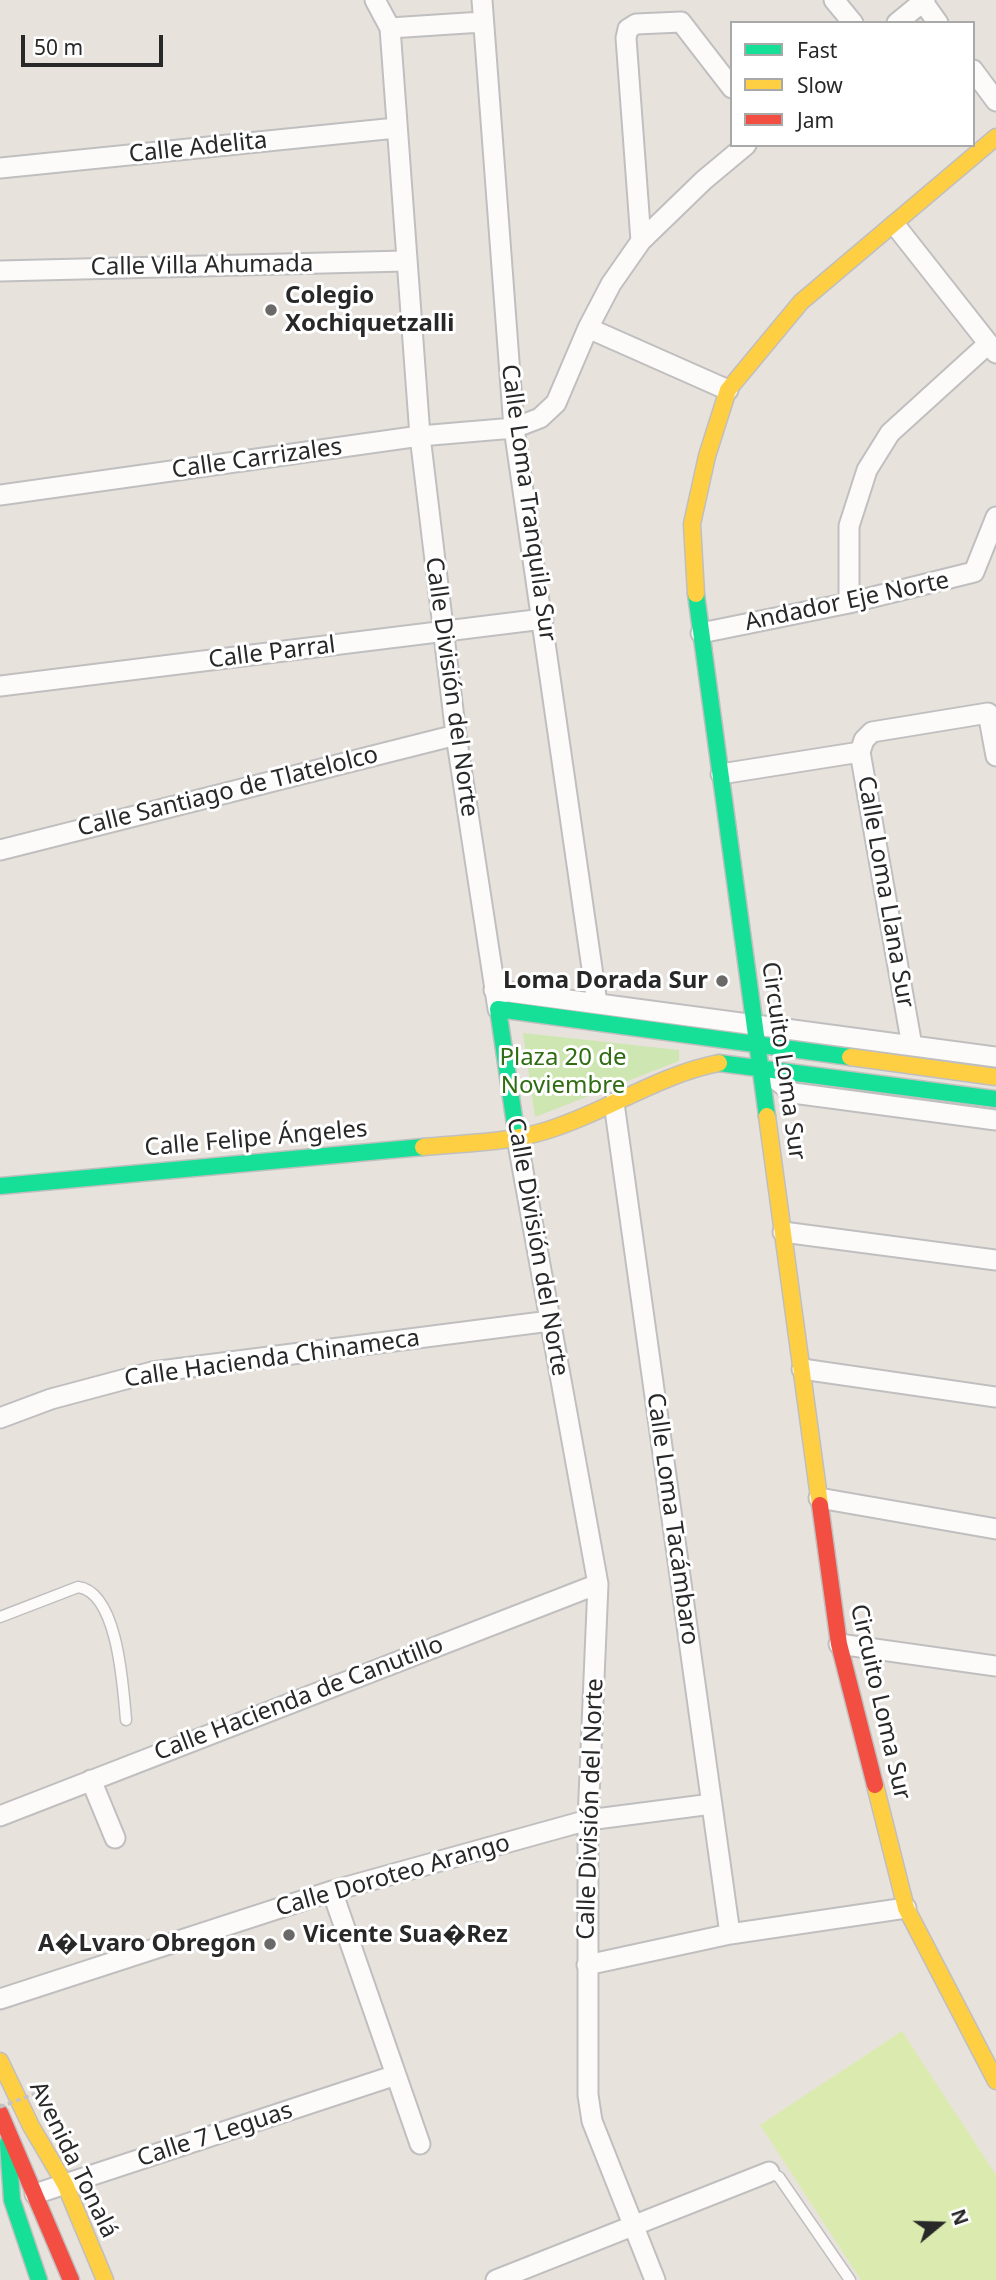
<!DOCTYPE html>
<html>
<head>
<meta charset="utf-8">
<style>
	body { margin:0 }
	#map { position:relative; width:996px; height:2280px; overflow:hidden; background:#e8e2dd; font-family:"Noto Sans",sans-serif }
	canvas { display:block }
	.legend { position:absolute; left:730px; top:21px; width:245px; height:126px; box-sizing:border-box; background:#fff; border:2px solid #a9a9a9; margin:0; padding:9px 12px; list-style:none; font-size:21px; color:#282828 }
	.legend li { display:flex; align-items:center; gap:14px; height:35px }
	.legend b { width:35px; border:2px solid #a9a9a9 }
	.north { position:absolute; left:905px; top:2189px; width:70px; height:70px; -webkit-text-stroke:5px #fff; paint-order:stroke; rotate:71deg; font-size:19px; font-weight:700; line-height:28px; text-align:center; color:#282828 }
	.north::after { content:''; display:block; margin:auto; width:24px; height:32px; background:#282828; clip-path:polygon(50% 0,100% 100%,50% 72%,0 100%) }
	.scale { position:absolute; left:21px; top:35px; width:142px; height:32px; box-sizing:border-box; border:4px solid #282828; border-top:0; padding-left:9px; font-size:21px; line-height:24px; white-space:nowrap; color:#282828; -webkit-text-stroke:5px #fff; paint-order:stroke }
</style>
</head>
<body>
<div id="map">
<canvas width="996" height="2280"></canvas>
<ul class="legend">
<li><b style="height:9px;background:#16e098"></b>Fast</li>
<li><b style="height:9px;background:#ffcf43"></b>Slow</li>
<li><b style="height:9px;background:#f24e42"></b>Jam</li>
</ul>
<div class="north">N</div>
<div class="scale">50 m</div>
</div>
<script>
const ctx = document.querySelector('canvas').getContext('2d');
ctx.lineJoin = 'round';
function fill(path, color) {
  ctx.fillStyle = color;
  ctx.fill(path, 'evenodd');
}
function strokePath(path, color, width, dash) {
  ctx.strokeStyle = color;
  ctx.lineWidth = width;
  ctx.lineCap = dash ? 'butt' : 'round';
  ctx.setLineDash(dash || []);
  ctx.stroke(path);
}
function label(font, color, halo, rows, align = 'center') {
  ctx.font = font + ' "Noto Sans",sans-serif';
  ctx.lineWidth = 6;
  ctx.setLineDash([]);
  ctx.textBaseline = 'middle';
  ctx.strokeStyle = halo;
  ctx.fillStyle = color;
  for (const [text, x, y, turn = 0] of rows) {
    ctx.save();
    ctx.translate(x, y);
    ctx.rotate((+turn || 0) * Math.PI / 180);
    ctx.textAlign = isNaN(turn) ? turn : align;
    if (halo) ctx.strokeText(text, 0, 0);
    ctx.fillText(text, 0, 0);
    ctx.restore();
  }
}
const green = new Path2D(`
	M523 1033 679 1050V1061L535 1117Z`);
const pitch = new Path2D(`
	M902 2031 996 2175V2280H861L760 2125Z`);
const lane = new Path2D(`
	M0 1617 78 1587C118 1592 123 1687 126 1720
	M769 2172 779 2177 850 2280`);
const street = new Path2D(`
	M375 0 390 28 420 436 456 735 498 1009
	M482 0 514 428 597 1003
	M834 0 853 23
	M923 2 938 23
	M897 23 925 0
	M390 28 482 22
	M973 70 996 101
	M0 168 396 128
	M895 225 996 353
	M641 241 626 38 628 29 636 24 681 22 732 88
	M0 271 405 261
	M588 328 728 390
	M0 495 420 436 514 428 540 418 556 403 588 328 611 284 641 241 704 180 746 145
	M849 603V526L867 470 890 433 988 344
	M701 633 849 603 974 572 996 517
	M0 686 543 619
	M721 774 860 752
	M0 850 456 735
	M494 990 996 1057
	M912 1046 860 752 864 740 872 732 988 713 996 756
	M761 1068 793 1093 996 1120
	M614 1103 730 1934
	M517 1138 598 1584 588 1820V2095L592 2121 655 2280
	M783 1232 996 1260
	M802 1369 996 1397
	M0 1418 51 1399 152 1372 550 1321
	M819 1498 996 1529
	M839 1644 996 1666
	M91 1780 115 1838
	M0 1816 598 1584
	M332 1891 420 2144
	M587 1965 730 1934 906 1908
	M0 1999 332 1891 588 1820 712 1804
	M35 2194 396 2075
	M496 2280 769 2172`);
const fast = new Path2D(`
	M696 594 767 1116
	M719 1063 996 1099
	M517 1138 498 1009 850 1057
	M0 1186 423 1147
	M8 2143 12 2200 39 2280`);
const slow = new Path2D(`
	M696 594 692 524 707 456 728 390 801 302 996 137
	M850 1057 996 1077
	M767 1116 820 1505
	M423 1147C463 1143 506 1143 545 1131 605 1113 657 1075 719 1063
	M875 1785 906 1908 996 2081
	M0 2061 31 2126 65 2184 105 2280`);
const jam = new Path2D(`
	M820 1505 839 1644 875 1785
	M0 2113 71 2280`);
const pathBridge = new Path2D(`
	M0 2107 37 2093`);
const markers = [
	[271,310,7,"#6b6967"],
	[722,981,7,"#6b6967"],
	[289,1935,7,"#6b6967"],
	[270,1944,7,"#6b6967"]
];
const streetNames = [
	["Calle Adelita",198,148,-6],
	["Calle Villa Ahumada",202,266,-1],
	["Calle Carrizales",257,459,-8],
	["Calle Loma Tranquila Sur",528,503,82],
	["Andador Eje Norte",847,602,-12],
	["Calle Parral",272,653,-7],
	["Calle División del Norte",451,687,82],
	["Calle Santiago de Tlatelolco",228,792,-14],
	["Calle Loma Llana Sur",885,892,80],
	["Circuito Loma Sur",783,1061,82],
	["Calle Felipe Ángeles",256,1139,-5],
	["Calle División del Norte",537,1247,80],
	["Calle Hacienda Chinameca",272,1359,-8],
	["Calle Loma Tacámbaro",672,1519,82],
	["Calle Hacienda de Canutillo",299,1699,-21],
	["Circuito Loma Sur",880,1702,77],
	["Calle División del Norte",591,1809,-88],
	["Calle Doroteo Arango",393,1876,-16],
	["Calle 7 Leguas",215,2135,-18],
	["Avenida Tonalá",73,2160,64]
];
const poiNames = [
	["Colegio",285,296],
	["Xochiquetzalli",285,324],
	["Loma Dorada Sur",708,981,"right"],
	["Vicente Sua�Rez",303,1935],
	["A�Lvaro Obregon",256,1944,"right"]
];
const parkNames = [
	["Plaza 20 de",563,1058],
	["Noviembre",563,1086]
];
fill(green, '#cee6b2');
fill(pitch, '#dbebaf');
strokePath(lane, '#c0bfbf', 13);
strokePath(street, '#c0bfbf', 23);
strokePath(fast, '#c0bfbf', 19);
strokePath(slow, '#c0bfbf', 19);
strokePath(jam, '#c0bfbf', 19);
strokePath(lane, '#fcfbfa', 10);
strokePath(street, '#fcfbfa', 19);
strokePath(fast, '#16e098', 16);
strokePath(slow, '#ffcf43', 16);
strokePath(jam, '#f24e42', 16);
strokePath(pathBridge, '#c4c3c2', 3.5, [5, 3.5]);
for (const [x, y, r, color] of markers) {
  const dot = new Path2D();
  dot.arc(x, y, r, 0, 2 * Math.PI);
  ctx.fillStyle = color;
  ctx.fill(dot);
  strokePath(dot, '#fff', 2.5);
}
label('24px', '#282828', '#fff', streetNames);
label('bold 24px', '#282828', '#fff', poiNames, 'left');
label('24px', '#2f6c12', '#fff', parkNames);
</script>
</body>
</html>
